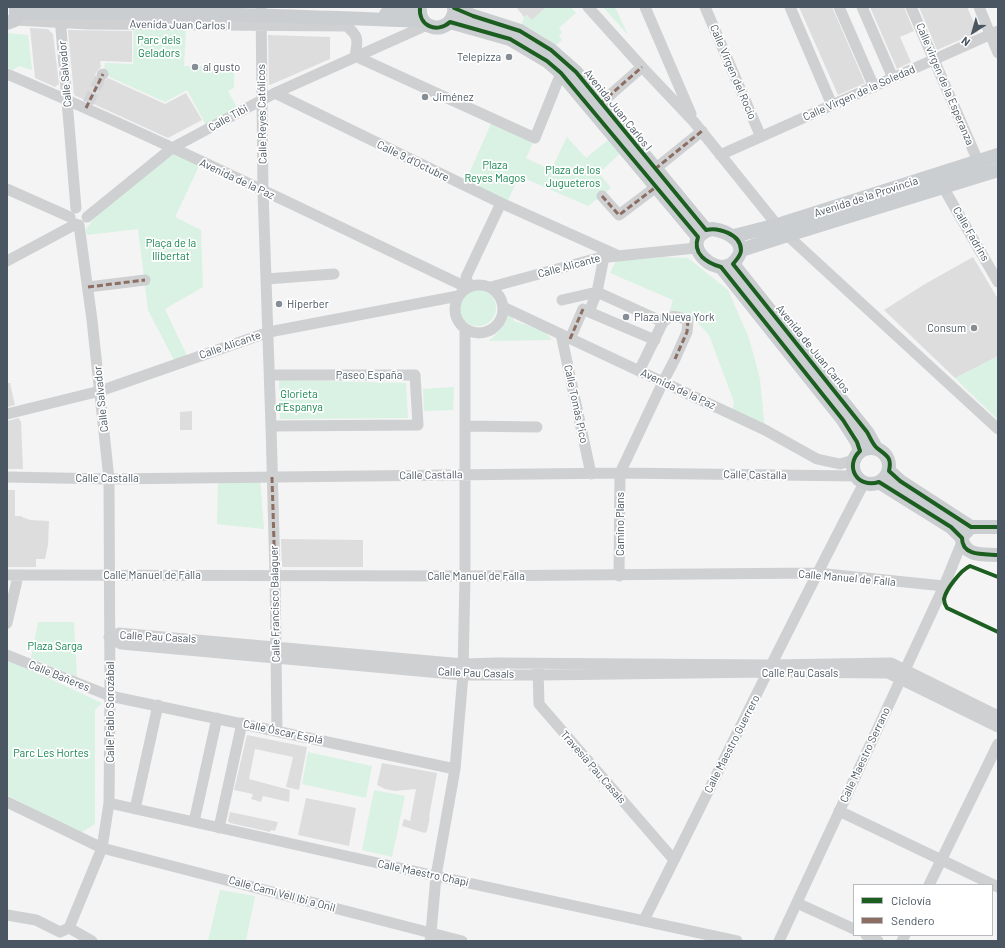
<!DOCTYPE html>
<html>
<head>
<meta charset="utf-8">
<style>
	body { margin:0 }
	#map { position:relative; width:1005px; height:948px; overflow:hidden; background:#f4f4f4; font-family:Barlow,sans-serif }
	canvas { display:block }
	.frame { position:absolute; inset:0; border:8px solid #4a5661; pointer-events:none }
	.legend { position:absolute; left:853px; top:884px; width:140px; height:52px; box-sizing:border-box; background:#fff; border:1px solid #b7bbc0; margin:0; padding:5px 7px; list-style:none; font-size:12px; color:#4a5661 }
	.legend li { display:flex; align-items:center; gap:8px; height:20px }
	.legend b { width:20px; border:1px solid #b7bbc0 }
	.north { position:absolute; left:953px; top:12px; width:40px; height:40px; -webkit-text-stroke:3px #fff; paint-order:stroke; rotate:217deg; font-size:11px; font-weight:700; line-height:16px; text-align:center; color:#4a5661 }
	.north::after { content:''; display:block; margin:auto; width:14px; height:18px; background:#4a5661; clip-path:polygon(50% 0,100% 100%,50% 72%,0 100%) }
</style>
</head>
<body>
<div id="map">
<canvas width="1005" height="948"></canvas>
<div class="frame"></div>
<ul class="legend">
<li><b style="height:5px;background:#1b5e20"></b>Ciclovía</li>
<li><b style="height:5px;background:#8d6e63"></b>Sendero</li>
</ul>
<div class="north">N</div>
</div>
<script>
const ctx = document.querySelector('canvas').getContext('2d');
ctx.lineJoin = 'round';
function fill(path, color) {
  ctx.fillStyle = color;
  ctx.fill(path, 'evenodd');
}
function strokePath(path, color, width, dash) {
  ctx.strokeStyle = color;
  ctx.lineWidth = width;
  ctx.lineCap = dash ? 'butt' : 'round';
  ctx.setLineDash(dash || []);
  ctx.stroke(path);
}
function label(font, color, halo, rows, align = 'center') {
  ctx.font = font + ' Barlow,sans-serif';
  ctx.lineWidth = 3.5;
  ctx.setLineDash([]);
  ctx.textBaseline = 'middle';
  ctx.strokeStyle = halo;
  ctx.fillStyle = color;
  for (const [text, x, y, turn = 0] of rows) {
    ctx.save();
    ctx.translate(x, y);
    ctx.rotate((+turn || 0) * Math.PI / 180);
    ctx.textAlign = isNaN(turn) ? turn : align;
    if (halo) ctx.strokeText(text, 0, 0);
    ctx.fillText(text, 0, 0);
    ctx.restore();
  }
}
const green = new Path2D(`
	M546 7H571L576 13 559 28 562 33 559 36 562 40 555 46 544 37 522 24 524 17 527 15 532 20Z
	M603 7H615L628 35Z
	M134 13 187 14 184 66H234V88L228 91 239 111 208 129 187 90 165 102 103 74 105 63 133 64Z
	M7 33 28 35 32 70 19 66 13 70 7 67Z
	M493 119 535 138 526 158 551 170 567 137 586 158 613 136 624 150 599 173 611 188 588 206 519 176 506 205 464 185Z
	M172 148 201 162 175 217 201 230 203 287 165 309 189 360 176 364 148 310 138 229 87 235 86 229 95 217Z
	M665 257 688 258 728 290 749 338 760 379 765 430 732 414 734 402 709 335 694 319 687 332 688 320 668 317 673 300 610 273 616 261Z
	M460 308a18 18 0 1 1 36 0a18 18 0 1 1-36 0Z
	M508 314 513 316 514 321 545 331 552 340 489 341C497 333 507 326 508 314Z
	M998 356V420L955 378Z
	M279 380 406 383 408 418 280 419Z
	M454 387 453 410 424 411 423 389Z
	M260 477 264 529 217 524 218 482Z
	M38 622H74L77 677 31 658Z
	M7 659 102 703 95 710V824L80 833 7 795Z
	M308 752 372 766 366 798 302 784Z
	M374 790 405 796 392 857 362 850Z
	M220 890 255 896 246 941H208Z`);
const building = new Path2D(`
	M516 7H546L532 20 527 15 524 17Z
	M799 7H832L865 83 838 95Z
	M870 7H904L914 31 900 37 911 62 897 69Z
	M919 7H967L978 32 937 50Z
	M30 28 48 29 53 34 59 84 55 87 35 78Z
	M68 30 132 31V62L100 61 101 67 95 74 97 80 103 82 108 78 165 104 186 93 202 120 168 138 74 95Z
	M268 35 330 37V59L270 85 269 84Z
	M973 257 998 299V356L955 378 884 310 925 284Z
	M7 383H10L15 405 7 407Z
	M192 411V430H180V412Z
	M19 418 20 421H21L23 469H7V421Z
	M7 490H15V516H22V517L30 520 49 521 48 545 45 559H36V567H7Z
	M281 539 363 540V567H282Z
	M247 735 307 747 299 790 286 787 293 757 255 749 249 779 290 790 289 802 263 796 261 802 251 799 253 794 234 790Z
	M382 763 437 773 429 817H430L427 831 425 833 402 826 404 819 410 821 416 789 395 791 385 789 377 785Z
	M306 798 356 808 349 846 298 835Z
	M230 812 278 822 275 831 271 830 270 832 230 823 228 821Z`);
const minorTunnel = new Path2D(`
	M88 103 102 75`);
const minor = new Path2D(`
	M261 7 263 191 271 426 275 575 277 731
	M588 7 642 67 694 122 777 225
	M645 7 691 114
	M705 7 761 137
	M790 7 832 105
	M839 7 874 87
	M862 7 893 78
	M911 7 981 168
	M979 7 998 53
	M60 17 76 208
	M15 20 89 24 346 26
	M341 20C355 36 360 32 355 56L535 138 561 73
	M7 74C162 140 314 215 466 287
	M102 75 103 74
	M275 93 501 203 619 256
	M601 103 642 67
	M720 155 998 31
	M655 169 702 131
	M940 179 943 187 998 282
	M7 189 70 217
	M602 196 619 215 656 187
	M87 217 172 148 275 93 427 25
	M79 225 92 320 109 479 110 696 109 803 102 848 69 928 92 941
	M787 235 998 429
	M604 257 597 292 589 312 655 340
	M7 261 76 224
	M266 279 334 274
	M455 309a24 24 0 1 1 48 0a24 24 0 1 1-48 0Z
	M469 286 466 277 501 203
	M88 287 145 280
	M491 287 598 258 696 248
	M562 300 597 292 663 322
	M503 307 765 430 817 459 840 464 854 460
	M561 334 591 474
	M570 339 583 309
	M270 375H415L418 425 271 426
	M7 414 100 391 269 332 458 296
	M465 426 537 427
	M7 477 109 479 620 473 856 476
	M7 575 465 576 817 573 944 586
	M619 576 620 473 663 382 675 359 687 332 688 320C677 317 673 313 663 322L639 371
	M7 623 18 576
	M109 637 121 644 463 675H538L769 672 888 673 998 727
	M109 637 119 633 463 664 497 663 772 665 891 663 998 716
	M7 655 110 696 455 769
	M538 669 539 704 674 860
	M7 802 102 848 462 941
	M109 803 436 876 737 941
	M135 809 158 705
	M839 811 998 887
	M194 822 217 718
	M219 828 242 723
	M929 885 998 744
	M797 903 854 929
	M7 915 36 920 60 932 69 928
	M644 920C717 775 788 628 864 483
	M866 935 878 941
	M430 941 431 933 436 876 455 769 463 675 465 576V329
	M779 941 944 586 962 542
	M902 941 905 935`);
const major = new Path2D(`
	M420 7C417 30 448 36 454 13
	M454 8 473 16 520 31 551 50 576 72 706 230
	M16 13C152 11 288 16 423 21
	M386 14 404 11 413 7
	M450 22 510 39 547 61 561 73 698 237
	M7 23 15 20 16 16V7
	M712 229C728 231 752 244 734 262 716 281 674 239 712 229Z
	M734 236 781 224 998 155
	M741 250 778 238 998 170
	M733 264 867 432 876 448
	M721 267 843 420 857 442 860 451
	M853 466a18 18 0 1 1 36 0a18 18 0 1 1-36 0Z
	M889 471 900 481 971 527
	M879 482 951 527 962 538
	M998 527H971L963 535 962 540C966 557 984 554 998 555`);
const quiet = new Path2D(`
	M601 103 642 67
	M86 108 103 74
	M655 169 702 131
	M602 196 619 215 656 187
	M88 287 145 280
	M663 322C673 313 677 317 688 320L687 332 675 359
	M570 339 583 309
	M272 477 275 575`);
const cycleway = new Path2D(`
	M420 7C418 26 437 34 450 22L510 39 547 61 561 73 698 237C692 254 707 263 721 267L843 420 857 442 860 451C844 466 857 489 879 482L951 527 962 538C962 557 985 554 998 555
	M454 7V8L473 16 520 31 551 50 576 72 706 230C718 227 741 234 741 250 741 256 736 260 733 264L867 432C870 437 873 445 877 448 887 456 892 457 889 471L900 481 971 527H998
	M998 577 970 566C961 570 946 589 944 599 944 603 945 605 947 608L998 632`);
const markers = [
	[509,57,4,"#868d94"],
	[195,67,4,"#868d94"],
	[425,97,4,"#868d94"],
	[279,304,4,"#868d94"],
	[626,317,4,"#868d94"],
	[974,328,4,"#868d94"]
];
const streetNames = [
	["Avenida Juan Carlos I",180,25,1],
	["Calle Virgen del Rocío",733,72,67],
	["Calle Salvador",65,74,-95],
	["Calle virgen de la Esperanza",945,84,67],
	["Calle Virgen de la Soledad",859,93,-24],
	["Avenida Juan Carlos I",618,110,51],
	["Calle Reyes Católicos",262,114,-91],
	["Calle Tibi",228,118,-29],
	["Calle 9 d'Octubre",413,161,26],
	["Avenida de la Paz",237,179,25],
	["Avenida de la Provincia",866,197,-18],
	["Calle Fadrins",971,234,60],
	["Calle Alicante",569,266,-15],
	["Calle Alicante",230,345,-19],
	["Avenida de Juan Carlos",813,349,51],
	["Paseo España",369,375],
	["Avenida de la Paz",678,389,25],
	["Calle Salvador",101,399,-96],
	["Calle Tomás Pico",576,404,78],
	["Calle Castalla",431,475,-1],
	["Calle Castalla",755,475,1],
	["Calle Castalla",107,478],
	["Camino Plans",620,524,-90],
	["Calle Manuel de Falla",152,575],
	["Calle Manuel de Falla",476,576],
	["Calle Manuel de Falla",847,578,5],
	["Calle Francisco Balaguer",275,604,-91],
	["Calle Pau Casals",158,637,3],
	["Calle Pau Casals",476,673,2],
	["Calle Pau Casals",800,673],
	["Calle Bañeres",59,676,22],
	["Calle Pablo Sorozábal",110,712,-90],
	["Calle Óscar Esplá",283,732,12],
	["Calle Maestro Guerrero",732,744,-63],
	["Calle Maestro Serrano",865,755,-65],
	["Travesía Pau Casals",593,767,49],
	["Calle Maestro Chapí",423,873,12],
	["Calle Camí Vell Ibi a Onil",282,894,15]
];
const parkNames = [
	["Parc dels",159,40],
	["Geladors",159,53],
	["Plaza",495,165],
	["Reyes Magos",495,178],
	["Plaza de los",573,170],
	["Jugueteros",573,183],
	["Plaça de la",171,243],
	["llibertat",171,256],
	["Glorieta",299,394],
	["d'Espanya",299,407],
	["Plaza Sarga",55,646],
	["Parc Les Hortes",51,753]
];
const poiNames = [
	["Telepizza",501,57,"right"],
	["al gusto",203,67],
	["Jiménez",433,97],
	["Hiperber",287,304],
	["Plaza Nueva York",634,317],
	["Consum",966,328,"right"]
];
fill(green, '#d9f2e3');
fill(building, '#ddddde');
strokePath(minorTunnel, '#d2d4d7', 11, [11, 5.5]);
strokePath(minor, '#ced0d2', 11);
strokePath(major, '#caced1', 14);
strokePath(quiet, '#8d6e63', 3, [6, 3]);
strokePath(cycleway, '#1b5e20', 4);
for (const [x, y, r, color] of markers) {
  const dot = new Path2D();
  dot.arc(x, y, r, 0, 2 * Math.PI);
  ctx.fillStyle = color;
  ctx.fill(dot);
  strokePath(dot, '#fff', 1.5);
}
label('11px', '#4a5661', '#fff', streetNames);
label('11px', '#17864f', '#fff', parkNames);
label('11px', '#4a5661', '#fff', poiNames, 'left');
</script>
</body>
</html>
